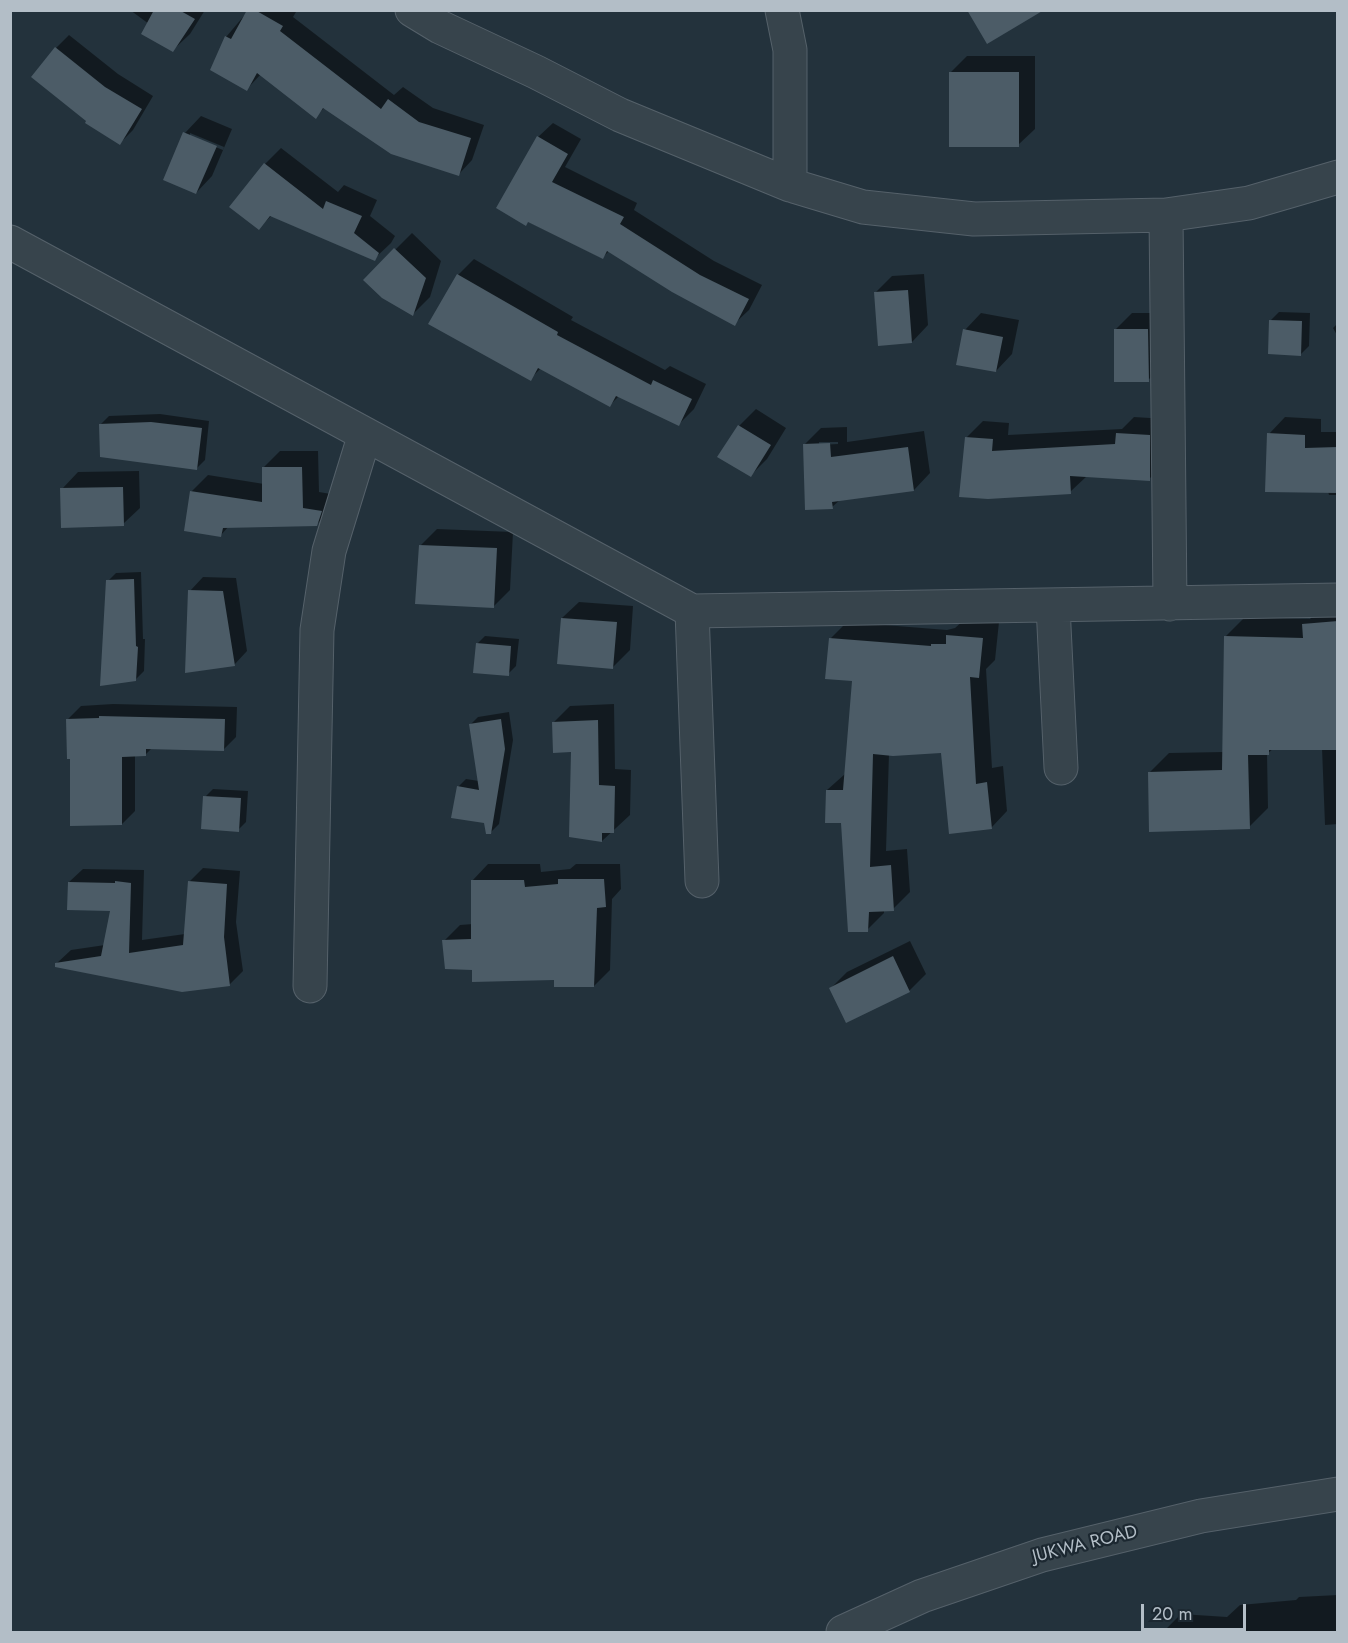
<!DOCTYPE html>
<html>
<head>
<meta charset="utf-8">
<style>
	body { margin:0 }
	#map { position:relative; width:1348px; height:1643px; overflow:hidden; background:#23323c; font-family:Jost,sans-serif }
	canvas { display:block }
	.frame { position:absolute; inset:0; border:12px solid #b3bec7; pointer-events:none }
	.scale { position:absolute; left:1141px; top:1604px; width:105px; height:27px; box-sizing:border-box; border:3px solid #b3bec7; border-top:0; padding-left:8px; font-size:18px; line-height:21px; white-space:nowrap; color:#b3bec7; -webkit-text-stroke:4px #1c2831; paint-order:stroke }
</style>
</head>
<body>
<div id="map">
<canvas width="1348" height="1643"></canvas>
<div class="frame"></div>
<div class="scale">20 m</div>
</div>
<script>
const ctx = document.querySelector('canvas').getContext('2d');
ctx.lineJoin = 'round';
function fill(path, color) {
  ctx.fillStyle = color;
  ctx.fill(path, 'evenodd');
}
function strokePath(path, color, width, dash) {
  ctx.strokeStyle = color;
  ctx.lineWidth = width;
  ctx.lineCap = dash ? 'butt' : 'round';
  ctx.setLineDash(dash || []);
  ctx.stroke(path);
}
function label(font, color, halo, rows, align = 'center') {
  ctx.font = font + ' Jost,sans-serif';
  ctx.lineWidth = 4.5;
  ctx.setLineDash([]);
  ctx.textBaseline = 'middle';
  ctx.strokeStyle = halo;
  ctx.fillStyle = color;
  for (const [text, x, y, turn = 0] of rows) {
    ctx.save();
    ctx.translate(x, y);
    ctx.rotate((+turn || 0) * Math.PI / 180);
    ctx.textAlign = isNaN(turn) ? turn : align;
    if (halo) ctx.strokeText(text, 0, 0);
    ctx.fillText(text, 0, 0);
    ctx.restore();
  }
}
const shadow = new Path2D(`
	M130 10H205L190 34 173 50 149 24Z
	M249 10H293L296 12 293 17 394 95 403 87 433 108 484 125 472 160 459 174 325 107 315 117 261 74 247 89 226 37Z
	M69 35 118 74 153 96 133 130 120 143 56 48Z
	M967 56H1035V129L1018 145 951 72Z
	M201 116 232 129 212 176 196 193 185 133ZM190 133 224 147 223 150 190 137Z
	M553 123 581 139 565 167 637 203 634 210 714 261 762 285 749 310 734 324 609 251 602 258 498 207 538 137Z
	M281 148 338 192 344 185 377 200 370 216 395 236 391 243 374 259 272 215 259 228 265 164Z
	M412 233 441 261 430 297 413 314 365 280Z
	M474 259 573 317 571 320 665 370 670 366 706 384 694 409 679 424 619 396 610 405 541 368 530 379 430 323 458 275Z
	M924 274 928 325 912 342 875 293 892 276Z
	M1279 312 1310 313 1309 346 1301 354 1271 320Z
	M981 313 1019 320 1012 354 996 371 965 330Z
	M1132 313H1164L1165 364 1148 380 1115 330Z
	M1338 323V337L1333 328Z
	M756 409 786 428 767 459 751 475 739 426Z
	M160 414 209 421 205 460 197 468 101 424 109 416Z
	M1134 417 1166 419V463L1149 479 1087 476 1070 492 966 438 983 421 1009 423 1008 435 1122 429Z
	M1285 417 1321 419V432H1338V495H1329L1328 491 1269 434Z
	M847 427V442L924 431 930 473 914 490 840 500 832 507 804 445 821 428ZM819 442H838V444L819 445Z
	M280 451H318L319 492 337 495 333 508 316 525 229 526 221 535 191 492 208 475 264 484 263 468Z
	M139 471 140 508 123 524 62 489 78 472Z
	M437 529 513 532 510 590 493 607 420 546Z
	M141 572 143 639H145L144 671 135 680 108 581 116 573Z
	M203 577 236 578 247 651 234 665 190 591Z
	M579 602 633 606 630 650 613 667 562 618Z
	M1338 604V824L1325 825 1322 748H1274L1267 754 1268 808 1249 827 1149 773 1169 753 1223 752 1225 637 1245 617 1310 619 1322 606Z
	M965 619 999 622 995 660 986 669 992 768 1003 766 1007 811 991 828 942 751 889 754 886 851 907 849 910 892 893 909 884 910V913L867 930 843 822 827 790 845 774 853 680 831 638 847 622 947 630 955 628Z
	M485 636 519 639 516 666 508 674 477 644Z
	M113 704 237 707 236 737 223 750 152 748 145 755H135V811L122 824 72 757 68 719 81 706Z
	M614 704 615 769 631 770 630 815 602 841 573 751 553 723 570 706Z
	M509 712 513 740 499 824 491 832 486 822 458 787 466 779 479 781 470 725 478 717Z
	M213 789 248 791 246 822 238 830 205 797Z
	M488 864H540L541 872 570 869 576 864H620L621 889 612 899 610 970 594 986 556 978 473 968 444 941 460 925 473 924 472 881Z
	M203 868 240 871 236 922 243 971 230 984 57 963 71 950 105 945 111 909 69 882 83 869 144 870 142 940 185 934 189 882Z
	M910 941 926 974 909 991 831 988 847 972Z
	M1338 1595V1632H1167V1628L1181 1614 1227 1617 1240 1605 1296 1600 1299 1597Z`);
const building = new Path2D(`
	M154 10H179L195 19 173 52 141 34Z
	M247 10H255L283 26 280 31 381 109 388 99 419 122 471 138 459 176 391 154 323 108 316 119 257 73 247 91 210 70 225 36 231 39Z
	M967 10H1044L987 44Z
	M55 47 105 87 142 109 120 145 85 123 86 121 31 77Z
	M949 72H1019V147H949Z
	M183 132 217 146 196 194 163 180Z
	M537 136 568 154 552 182 624 217 620 224 700 275 749 299 735 326 672 292 607 251 603 259 528 222 526 226 496 208Z
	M264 163 323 209 326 201 362 216 354 233 379 253 375 261 270 216 259 230 229 207Z
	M394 248 426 278 413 316 382 298 363 280Z
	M457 274 558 332 557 335 651 385 653 380 692 399 679 426 616 396 610 407 538 368 531 381 428 324Z
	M908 290 912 343 878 346 874 292Z
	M1269 320 1302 321 1301 356 1268 354Z
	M963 329 1003 337 996 372 956 365Z
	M1114 329H1148L1149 382H1114Z
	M151 422 202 428 197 470 100 457 99 424Z
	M738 425 771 445 751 477 717 457Z
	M1116 433 1150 435V481L1070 476 1071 494 988 499 959 497 965 437 993 439 992 451 1115 444Z
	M1267 433 1305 435V448L1338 447V493L1265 492Z
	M830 443 831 457 908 447 914 491 832 502 833 509 805 510 803 444Z
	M262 467H302L303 508 322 511 317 526 223 528 221 537 184 531 190 491 262 502Z
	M123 487 124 526 61 528 60 488Z
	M419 545 497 548 494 608 415 604Z
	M134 579 136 646 138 647 136 681 100 686 106 580Z
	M188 590 223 591 235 666 185 673Z
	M561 618 617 622 613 669 557 664Z
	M1338 621V750H1269V755H1248L1250 829 1149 832 1148 772 1222 770 1224 636 1303 638 1302 624Z
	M946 635 983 638 979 678 970 677 976 784 987 782 992 829 949 834 941 753 893 756 873 754 870 867 891 865 894 911 869 912 868 932H848L841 823H825L826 790H843L852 681 825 679 829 638 931 646V644H946Z
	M476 643 511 646 509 676 473 673Z
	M99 716 225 719 224 751 146 749V756L122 757V825L70 826V759H67L66 719 99 718Z
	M501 719 505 749 491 834H486L484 823 451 818 457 786 479 790 469 724Z
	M598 720 599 785 615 786 614 833H602V842L569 837 571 752 553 753 552 722Z
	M203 796 241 798 239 832 201 829Z
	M558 879H604L606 907 597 908 594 987H554V980L472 982V970L445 969 442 940 471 939V880H524L525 887 558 884Z
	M115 881 131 883 129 953 183 945 188 881 227 884 224 937 230 986 182 992 55 967V963L101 956 110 911 67 910 68 882 115 883Z
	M893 956 910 992 846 1023 829 988Z`);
const minor = new Path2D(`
	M412 10 440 27 536 72 620 115 790 185 863 207 974 219 1166 215 1249 203 1338 177
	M782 10 790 50V185
	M1166 215 1170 604
	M10 242 692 611 1338 600
	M1053 606 1061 768
	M692 611 702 881
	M310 986 317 630 329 551 365 434
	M843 1632 922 1596 1042 1555 1201 1516 1338 1494`);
const streetNames = [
	["JUKWA ROAD",1085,1545,-14]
];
fill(shadow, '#0007');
fill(building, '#4c5c67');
strokePath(minor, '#55616a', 35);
strokePath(minor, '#37444c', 33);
label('18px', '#b3bec7', '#1c2831', streetNames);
</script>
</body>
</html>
